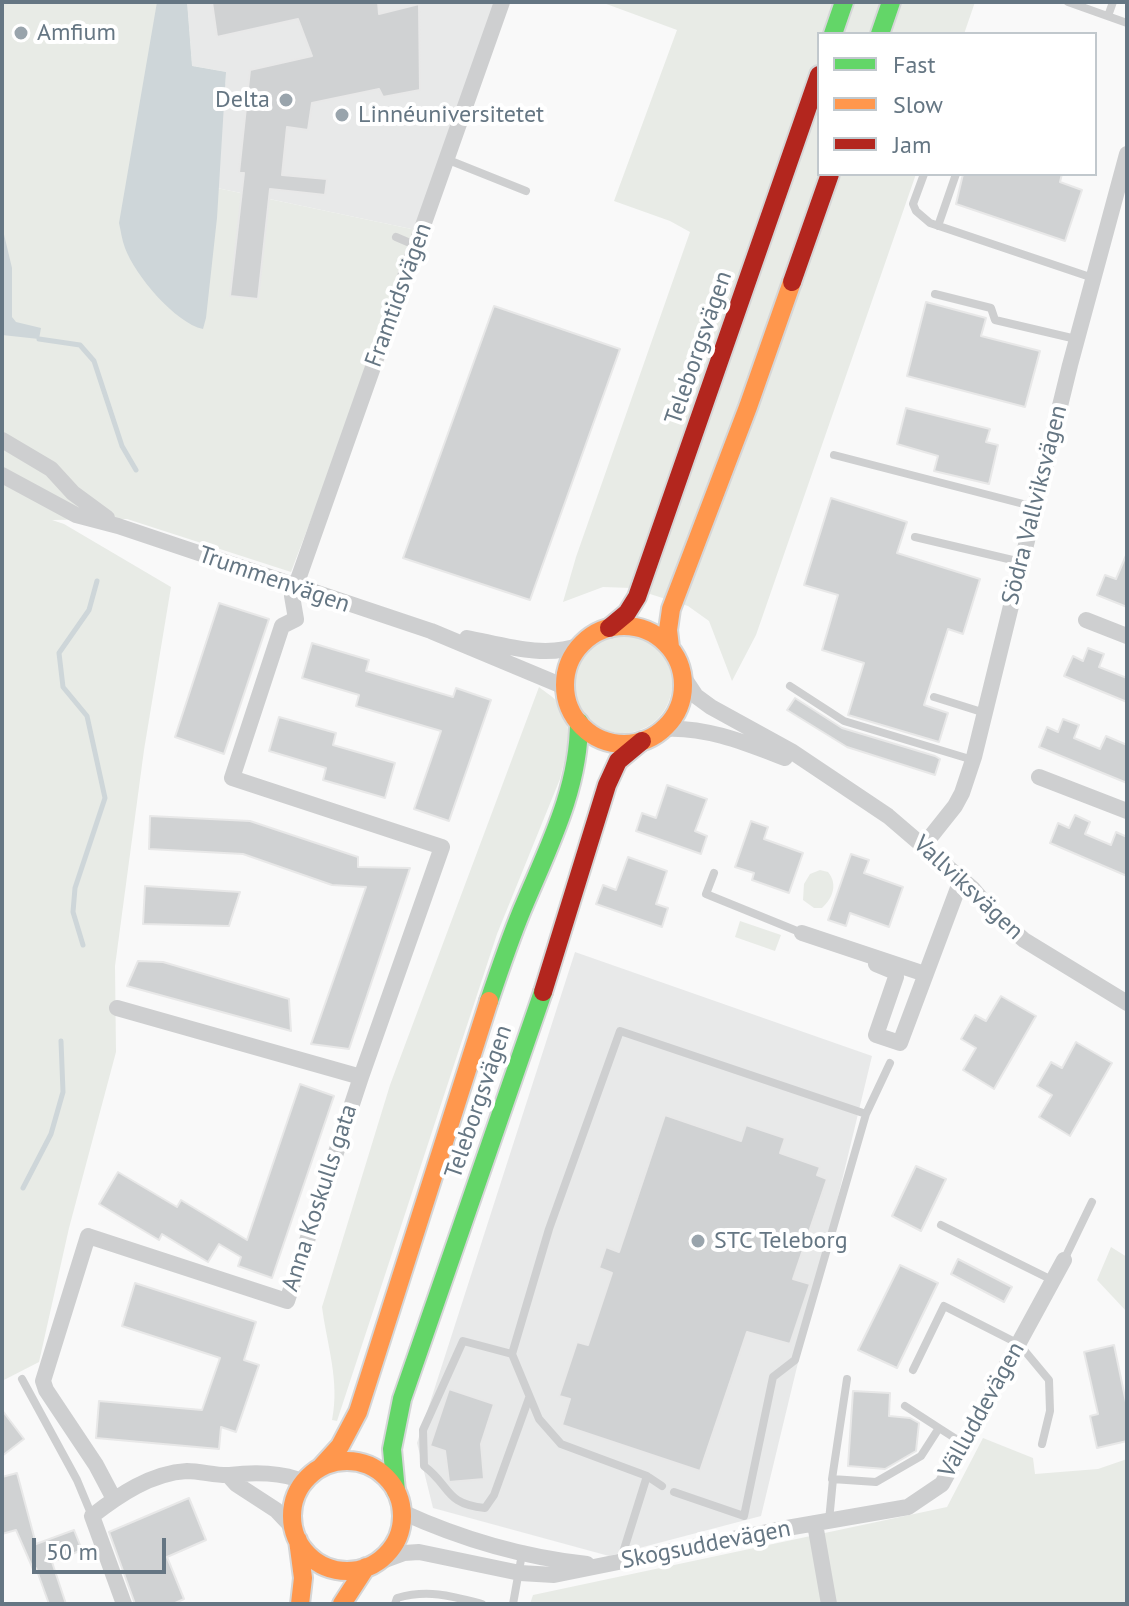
<!DOCTYPE html>
<html>
<head>
<meta charset="utf-8">
<style>
	body { margin:0 }
	#map { position:relative; width:1129px; height:1606px; overflow:hidden; background:#f9f9f9; font-family:"PT Sans",sans-serif }
	canvas { display:block }
	.frame { position:absolute; inset:0; border:4px solid #657683; pointer-events:none }
	.legend { position:absolute; left:817px; top:32px; width:280px; height:144px; box-sizing:border-box; background:#fff; border:2px solid #c1c8cd; margin:0; padding:10px 14px; list-style:none; font-size:24px; color:#657683 }
	.legend li { display:flex; align-items:center; gap:16px; height:40px }
	.legend b { width:40px; border:2px solid #c1c8cd }
	.scale { position:absolute; left:32px; top:1538px; width:134px; height:36px; box-sizing:border-box; border:4px solid #657683; border-top:0; padding-left:10px; font-size:24px; line-height:28px; white-space:nowrap; color:#657683; -webkit-text-stroke:6px #fff; paint-order:stroke }
</style>
</head>
<body>
<div id="map">
<canvas width="1129" height="1606"></canvas>
<div class="frame"></div>
<ul class="legend">
<li><b style="height:10px;background:#63d668"></b>Fast</li>
<li><b style="height:10px;background:#ff974d"></b>Slow</li>
<li><b style="height:10px;background:#b3261e"></b>Jam</li>
</ul>
<div class="scale">50 m</div>
</div>
<script>
const ctx = document.querySelector('canvas').getContext('2d');
ctx.lineJoin = 'round';
function fill(path, color) {
  ctx.fillStyle = color;
  ctx.fill(path, 'evenodd');
}
function strokePath(path, color, width, dash) {
  ctx.strokeStyle = color;
  ctx.lineWidth = width;
  ctx.lineCap = dash ? 'butt' : 'round';
  ctx.setLineDash(dash || []);
  ctx.stroke(path);
}
function label(font, color, halo, rows, align = 'center') {
  ctx.font = font + ' "PT Sans",sans-serif';
  ctx.lineWidth = 8;
  ctx.setLineDash([]);
  ctx.textBaseline = 'middle';
  ctx.strokeStyle = halo;
  ctx.fillStyle = color;
  for (const [text, x, y, turn = 0] of rows) {
    ctx.save();
    ctx.translate(x, y);
    ctx.rotate((+turn || 0) * Math.PI / 180);
    ctx.textAlign = isNaN(turn) ? turn : align;
    if (halo) ctx.strokeText(text, 0, 0);
    ctx.fillText(text, 0, 0);
    ctx.restore();
  }
}
const built = new Path2D(`
	M187 2H502L421 231 217 188 226 72 192 66Z
	M575 952 872 1056 761 1516 609 1556 433 1508 417 1443Z`);
const green = new Path2D(`
	M2 2H187L192 66 226 72 217 188 421 231 291 572 127 519 52 520 64 524 171 587 144 750 115 966 116 1052 69 1228 39 1362 2 1381Z
	M601 2H975L964 34H819V174H916L756 635 732 681 709 621 688 606 631 588 603 587 563 602 576 557 690 232 670 221 614 201 677 30Z
	M574 684a49 49 0 1 1 98 0a49 49 0 1 1-98 0Z
	M539 687C545 692 554 697 559 704 575 725 566 756 560 779L497 934 337 1421 332 1420C340 1381 327 1345 322 1307L390 1085Z
	M820 870 828 872C838 884 833 898 822 908H814L803 900 804 884 810 874Z
	M740 921 781 935 775 951 735 937Z
	M1111 1247 1127 1257V1312L1097 1280Z
	M983 1438 1033 1458 1035 1474 1098 1469 1127 1459V1604H530L533 1595 947 1507Z`);
const water = new Path2D(`
	M157 2H187L192 66 226 72 217 218 206 318 203 329C175 323 135 275 125 248 122 240 121 232 119 223Z
	M2 226 12 268V317L16 322 41 328 39 339 2 335Z`);
const stream = new Path2D(`
	M39 339 80 345 94 361 122 446 136 470
	M83 945 73 912 75 888 105 798 87 716 63 687 59 653 89 610 97 581
	M23 1188 51 1134 63 1092 61 1041`);
const building = new Path2D(`
	M212 2H378L379 14 419 4 420 90 383 97 379 89 312 103 308 130 287 127 282 175 327 179 325 195 270 189 258 299 230 296 244 173H239L250 70 312 56 298 19 217 37Z
	M963 174H1062L1060 182 1082 190 1065 241 956 204Z
	M926 302 986 318 981 336 1040 351 1025 407 907 376Z
	M494 306 620 349 530 600 403 558Z
	M906 408 990 429 986 442 998 445 989 484 934 471 938 456 897 444Z
	M831 498 907 522 897 553 980 579 963 634 948 629 924 705 948 713 939 742 848 715 864 663 822 650 838 595 804 585Z
	M1127 553V607L1097 595 1105 575 1116 579Z
	M219 603 269 619 224 754 175 737Z
	M312 643 369 660 366 671 453 697 456 688 491 700 449 821 414 809 441 731 356 706 359 695 302 678Z
	M1088 648 1104 654 1099 667 1127 678V702L1064 676 1073 656 1083 661Z
	M795 698 842 728 935 756 940 759 935 775 847 747 787 710Z
	M279 717 336 733 333 745 395 763 385 798 323 780 326 768 269 751Z
	M1063 719 1079 725 1074 738 1100 749 1106 736 1127 745V783L1039 747 1047 727 1058 732Z
	M667 785 707 799 695 831 707 836 701 854 636 831 642 813 656 818Z
	M1075 815 1090 822 1085 834 1111 845 1116 832 1127 837V876L1050 843 1058 823 1069 828Z
	M150 816 250 821 358 857V867L410 868 349 1049 311 1044 366 887 332 885 243 854 149 849Z
	M751 821 768 827 764 839 803 853 789 893 752 880 754 873 735 867Z
	M851 854 869 860 864 873 903 887 889 927 850 913 846 926 828 920Z
	M628 857 667 871 656 904 668 908 662 927 596 904 603 885 616 890Z
	M145 886 240 892 229 926 143 924Z
	M138 961 163 962 289 999 291 1031 127 986Z
	M1001 996 1036 1016 994 1089 963 1070 976 1048 961 1039 975 1015 986 1021Z
	M1076 1042 1112 1063 1070 1136 1039 1117 1052 1095 1037 1086 1051 1062 1062 1068Z
	M300 1084 334 1096 272 1278 238 1266 241 1257 219 1244 208 1262 162 1234 159 1240 99 1204 118 1172 177 1207 181 1200 247 1240Z
	M665 1115 741 1141 746 1125 785 1138 780 1153 820 1167 817 1175 827 1179 793 1279 810 1284 790 1344 747 1332 700 1471 562 1425 570 1399 559 1396 577 1342 588 1345 612 1273 599 1268 606 1247 619 1252Z
	M916 1166 946 1179 921 1231 892 1216Z
	M958 1259 1012 1287 1004 1302 951 1274Z
	M900 1265 938 1283 897 1368 858 1350Z
	M135 1283 256 1322 244 1360 259 1365 236 1432 221 1427 219 1449 96 1438 99 1401 202 1410 220 1358 122 1326Z
	M1114 1345 1127 1407V1441L1097 1448 1090 1416 1098 1414 1084 1352Z
	M449 1389 494 1404 481 1444 484 1479 449 1482 445 1451 430 1446Z
	M853 1391 890 1393 889 1416 910 1418 919 1423 916 1451 885 1469 848 1466Z
	M2 1410 24 1439 2 1456Z
	M17 1473 36 1544 74 1530 82 1550 52 1562 66 1604H49L36 1568 33 1569 16 1530 2 1534V1477Z
	M189 1498 206 1540 167 1557 184 1599 173 1604H135L109 1532Z`);
const lane = new Path2D(`
	M1068 2 1127 23
	M1108 16 1113 2
	M446 159 526 191
	M924 174 913 204 916 211 930 223 1093 278
	M938 226 956 174
	M396 237 417 246
	M935 294 991 308 995 320 1076 339
	M834 455 1035 507
	M915 537 1021 562
	M790 686 844 721 973 760
	M934 697 985 713
	M714 873 706 894 802 933
	M866 1114 890 1063
	M941 1225 1052 1280
	M1064 1260 1092 1202
	M512 1354 463 1341 423 1430 424 1466C451 1486 444 1504 485 1508L494 1495 529 1398
	M913 1370 944 1306 1019 1344 1049 1380 1050 1411 1042 1444
	M22 1379 77 1480 92 1516
	M847 1379 832 1479 876 1482 921 1456 939 1428 964 1444
	M905 1406 939 1428
	M662 1486 647 1476 561 1444 539 1419 512 1354 549 1229 620 1031 866 1114 795 1360 773 1377 744 1516 674 1492
	M829 1521 833 1479
	M620 1562 647 1476
	M395 1604 397 1598C428 1589 452 1596 482 1604
	M513 1604 522 1554`);
const street = new Path2D(`
	M2 440 51 469 73 493 107 518
	M2 475 76 515 118 526 431 631 565 687
	M1086 620 1127 636
	M467 638C503 645 545 659 580 645
	M682 675 696 696 711 707 791 751 888 816 972 888 994 914 1024 940 1127 1003
	M663 729C705 726 746 743 785 758
	M1039 777 1127 811
	M924 845 955 806 962 793 974 757 1070 365 1127 154
	M802 933 925 974
	M876 964 893 971 896 977 876 1035 900 1043 961 880
	M117 1008 361 1077
	M228 1475 236 1484 276 1510 294 1529
	M114 1499 96 1465 46 1390 43 1381 88 1236 287 1301 361 1077 442 847 232 778 282 626 296 619 292 596 295 588 502 2
	M402 1512C461 1539 522 1557 587 1564
	M815 1524 829 1604
	M374 1564 404 1553 419 1552 520 1573 554 1575 787 1528 908 1507 942 1484 1064 1260
	M124 1604 92 1516C119 1495 151 1473 187 1471 201 1471 217 1476 230 1475 253 1472 283 1472 304 1482`);
const fast = new Path2D(`
	M833 34 844 2
	M880 34 891 2
	M489 1001C500 969 511 935 525 903 550 844 579 787 579 722
	M396 1491 392 1449 402 1399 543 992`);
const slow = new Path2D(`
	M565 685a59 59 0 1 1 118 0a59 59 0 1 1-118 0Z
	M670 647 668 630 671 609 748 407 792 282
	M292 1516a55 55 0 1 1 110 0a55 55 0 1 1-110 0Z
	M320 1468 340 1446 358 1412 489 1001
	M298 1540 303 1578 300 1604
	M342 1604 366 1567`);
const jam = new Path2D(`
	M792 282 830 174
	M609 628 627 613 637 597 819 75
	M543 992 607 785 618 761 642 741`);
const markers = [
	[21,33,8,"#99a4ac"],
	[286,100,8,"#99a4ac"],
	[342,115,8,"#99a4ac"],
	[698,1241,8,"#99a4ac"]
];
const poiNames = [
	["Amfium",37,33],
	["Delta",270,100,"right"],
	["Linnéuniversitetet",358,115],
	["STC Teleborg",714,1241]
];
const streetNames = [
	["Framtidsvägen",399,295,-70],
	["Teleborgsvägen",699,348,-71],
	["Södra Vallviksvägen",1035,505,-76],
	["Trummenvägen",274,580,19],
	["Vallviksvägen",968,888,43],
	["Teleborgsvägen",479,1102,-71],
	["Anna Koskulls gata",320,1198,-72],
	["Välluddevägen",982,1410,-61],
	["Skogsuddevägen",706,1545,-11]
];
fill(built, '#e8e9e9');
fill(green, '#e8ebe6');
fill(water, '#ced6d9');
strokePath(stream, '#ced6d9', 5);
fill(building, '#d0d2d3');
strokePath(building, '#e8e8e8', 2);
strokePath(fast, '#d5d6d7', 22);
strokePath(slow, '#d5d6d7', 22);
strokePath(jam, '#d5d6d7', 22);
strokePath(lane, '#cecfd0', 8);
strokePath(street, '#cecfd0', 16);
strokePath(fast, '#63d668', 18);
strokePath(slow, '#ff974d', 18);
strokePath(jam, '#b3261e', 18);
for (const [x, y, r, color] of markers) {
  const dot = new Path2D();
  dot.arc(x, y, r, 0, 2 * Math.PI);
  ctx.fillStyle = color;
  ctx.fill(dot);
  strokePath(dot, '#fff', 3);
}
label('24px', '#657683', '#fff', poiNames, 'left');
label('24px', '#657683', '#fff', streetNames);
</script>
</body>
</html>
